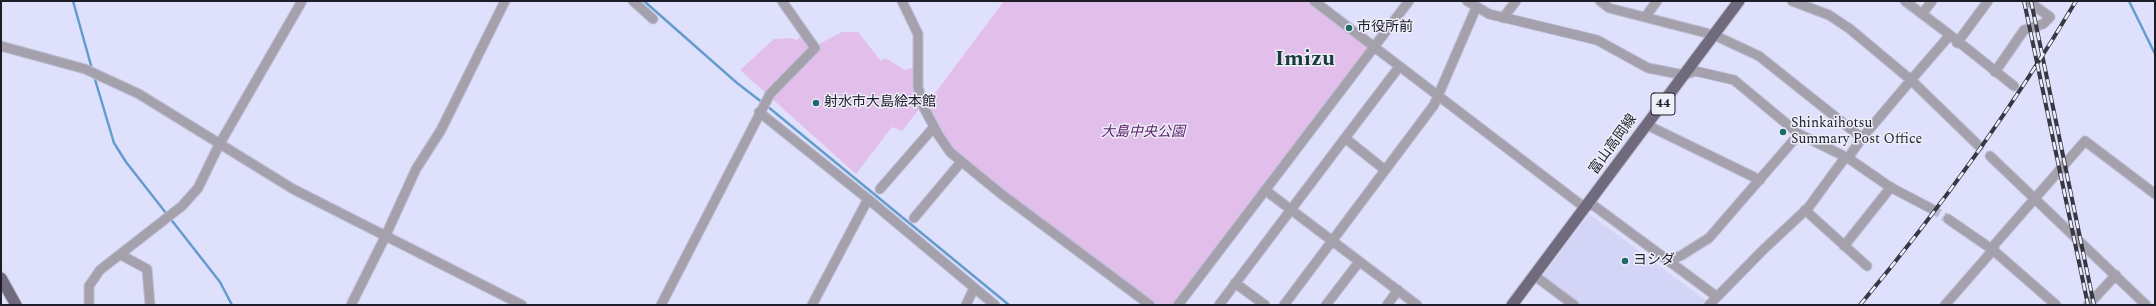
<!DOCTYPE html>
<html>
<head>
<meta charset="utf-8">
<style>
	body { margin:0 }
	#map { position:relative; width:2156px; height:306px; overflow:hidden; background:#dfe1fc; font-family:Spectral,serif }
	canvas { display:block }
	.frame { position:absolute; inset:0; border:2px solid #1c1d26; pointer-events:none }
</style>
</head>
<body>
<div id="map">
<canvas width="2156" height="306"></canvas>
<div class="frame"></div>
</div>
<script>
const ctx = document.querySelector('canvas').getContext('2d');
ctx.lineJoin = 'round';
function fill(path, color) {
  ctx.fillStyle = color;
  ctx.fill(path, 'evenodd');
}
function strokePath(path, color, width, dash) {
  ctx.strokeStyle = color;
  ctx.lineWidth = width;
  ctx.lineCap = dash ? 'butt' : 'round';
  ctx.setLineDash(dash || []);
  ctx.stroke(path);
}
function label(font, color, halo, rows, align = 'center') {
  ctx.font = font + ' Spectral,"Noto Sans JP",serif';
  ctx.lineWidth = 3;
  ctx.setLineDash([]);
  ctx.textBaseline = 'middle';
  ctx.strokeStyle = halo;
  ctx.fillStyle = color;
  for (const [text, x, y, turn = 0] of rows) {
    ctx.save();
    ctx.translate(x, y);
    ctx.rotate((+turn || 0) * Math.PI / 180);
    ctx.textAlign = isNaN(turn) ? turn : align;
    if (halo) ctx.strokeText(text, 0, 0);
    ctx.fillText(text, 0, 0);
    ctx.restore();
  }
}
const built = new Path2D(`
	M1589 214 1712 305H1577L1541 278Z`);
const green = new Path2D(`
	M1004 1H1312L1373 47 1177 305H1151L951 151 924 108Z
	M842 32H858L881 61 885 58 905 70 914 67 920 108 902 131 892 127 856 174 740 70 774 39 790 38 797 40 802 35 811 48Z`);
const stream = new Path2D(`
	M73 1 92 69
	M644 1 737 83 763 103
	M2129 1 2155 54
	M94 76 114 143 126 162 220 282 232 305
	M767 106 1009 305`);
const minorTunnel = new Path2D(`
	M1932 209 1948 219`);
const minor = new Path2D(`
	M633 1 653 19
	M902 1 918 34V87L924 108 939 136 950 152 1000 193 1150 305
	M1314 1 1580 204 1587 206 1593 205 1716 296
	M1467 1 1489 14 1597 40 1648 68 1684 75 1695 71 1734 80 1799 134 1848 158 1890 187 1932 209
	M1600 1 1609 8 1714 35 1759 56 1862 138
	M1905 1 1950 35
	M1922 14 1932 1
	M1646 16 1657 1
	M1503 18 1516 1
	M1957 43 1988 1
	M1 46 85 69 139 94 293 189 522 305
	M1995 72 2024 30 2043 24 2050 17 2028 1
	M759 112 868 199
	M1647 125 1760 180
	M1345 138 1399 67
	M1979 146 1911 80 1950 35 2014 86
	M1990 156 2146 305
	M880 189 934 127
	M1265 190 1417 305
	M1805 210 1867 266
	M914 218 961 162
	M1948 219 1993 250 2056 305
	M1844 246 1891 187
	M121 255 147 269 150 305
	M1669 261 1682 255 1709 238 1799 134
	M1535 276 1574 305
	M1235 283 1265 305
	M89 305V286L100 270 182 206 198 188 219 145 302 1
	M351 305 385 237 416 169 441 130 505 1
	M661 305 770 94 815 48 782 1
	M812 305 868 199 995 305
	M966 305 974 288
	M1178 305 1409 1
	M1219 305 1345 138 1385 170
	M1284 305 1434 105 1476 8
	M1326 305 1359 262
	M1387 305 1398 290
	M1709 305 1764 249 1808 208 1844 159 1848 158 1862 138 1911 80 1850 29 1829 15 1792 1
	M1945 305 1993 250 1995 244 2085 141 2155 194
	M2088 305 2116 275`);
const major = new Path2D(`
	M1 278 16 305
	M1512 305 1739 1`);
const rail = new Path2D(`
	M2024 1 2088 305
	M2031 1 2094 305
	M1860 305C1939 210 2013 107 2076 1`);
const markers = [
	[1349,28,4,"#1c6966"],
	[816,103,4,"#1c6966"],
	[1783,132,4,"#1c6966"],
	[1625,261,4,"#1c6966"]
];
const shields = [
	[1663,104,24]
];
const shieldNames = [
	["44",1663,104]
];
const poiNames = [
	["市役所前",1357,28],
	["射水市大島絵本館",824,103],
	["Shinkaihotsu",1791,124],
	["Summary Post Office",1791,140],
	["ヨシダ",1633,261]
];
const parkNames = [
	["大島中央公園",1143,133]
];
const streetNames = [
	["富山高岡線",1614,145,-54]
];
const townNames = [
	["Imizu",1305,61]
];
fill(built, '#d3d4f6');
fill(green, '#e2beeb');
strokePath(stream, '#649cce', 2.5);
strokePath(minorTunnel, '#b8bad1', 9, [9, 4.5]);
strokePath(minor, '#bcbed5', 11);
strokePath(major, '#bcbed5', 13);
strokePath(minor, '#a5a1ac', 9);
strokePath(major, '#706a7d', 11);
strokePath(rail, '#373844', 4);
strokePath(rail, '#efeffa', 2.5, [8]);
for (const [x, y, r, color] of markers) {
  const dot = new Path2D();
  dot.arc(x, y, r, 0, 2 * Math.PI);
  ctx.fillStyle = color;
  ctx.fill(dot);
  strokePath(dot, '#efeffa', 1.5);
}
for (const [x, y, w] of shields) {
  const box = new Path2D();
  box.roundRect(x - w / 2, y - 11, w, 22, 3);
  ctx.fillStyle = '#efeffa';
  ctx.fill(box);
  strokePath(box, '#1c1d26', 1);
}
label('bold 13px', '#1c1d26', null, shieldNames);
label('14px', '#1c1d26', '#efeffa', poiNames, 'left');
label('italic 14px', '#5b2368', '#efeffa', parkNames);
label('14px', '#1c1d26', '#efeffa', streetNames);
label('bold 22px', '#1a3d3c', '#efeffa', townNames);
</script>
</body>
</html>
